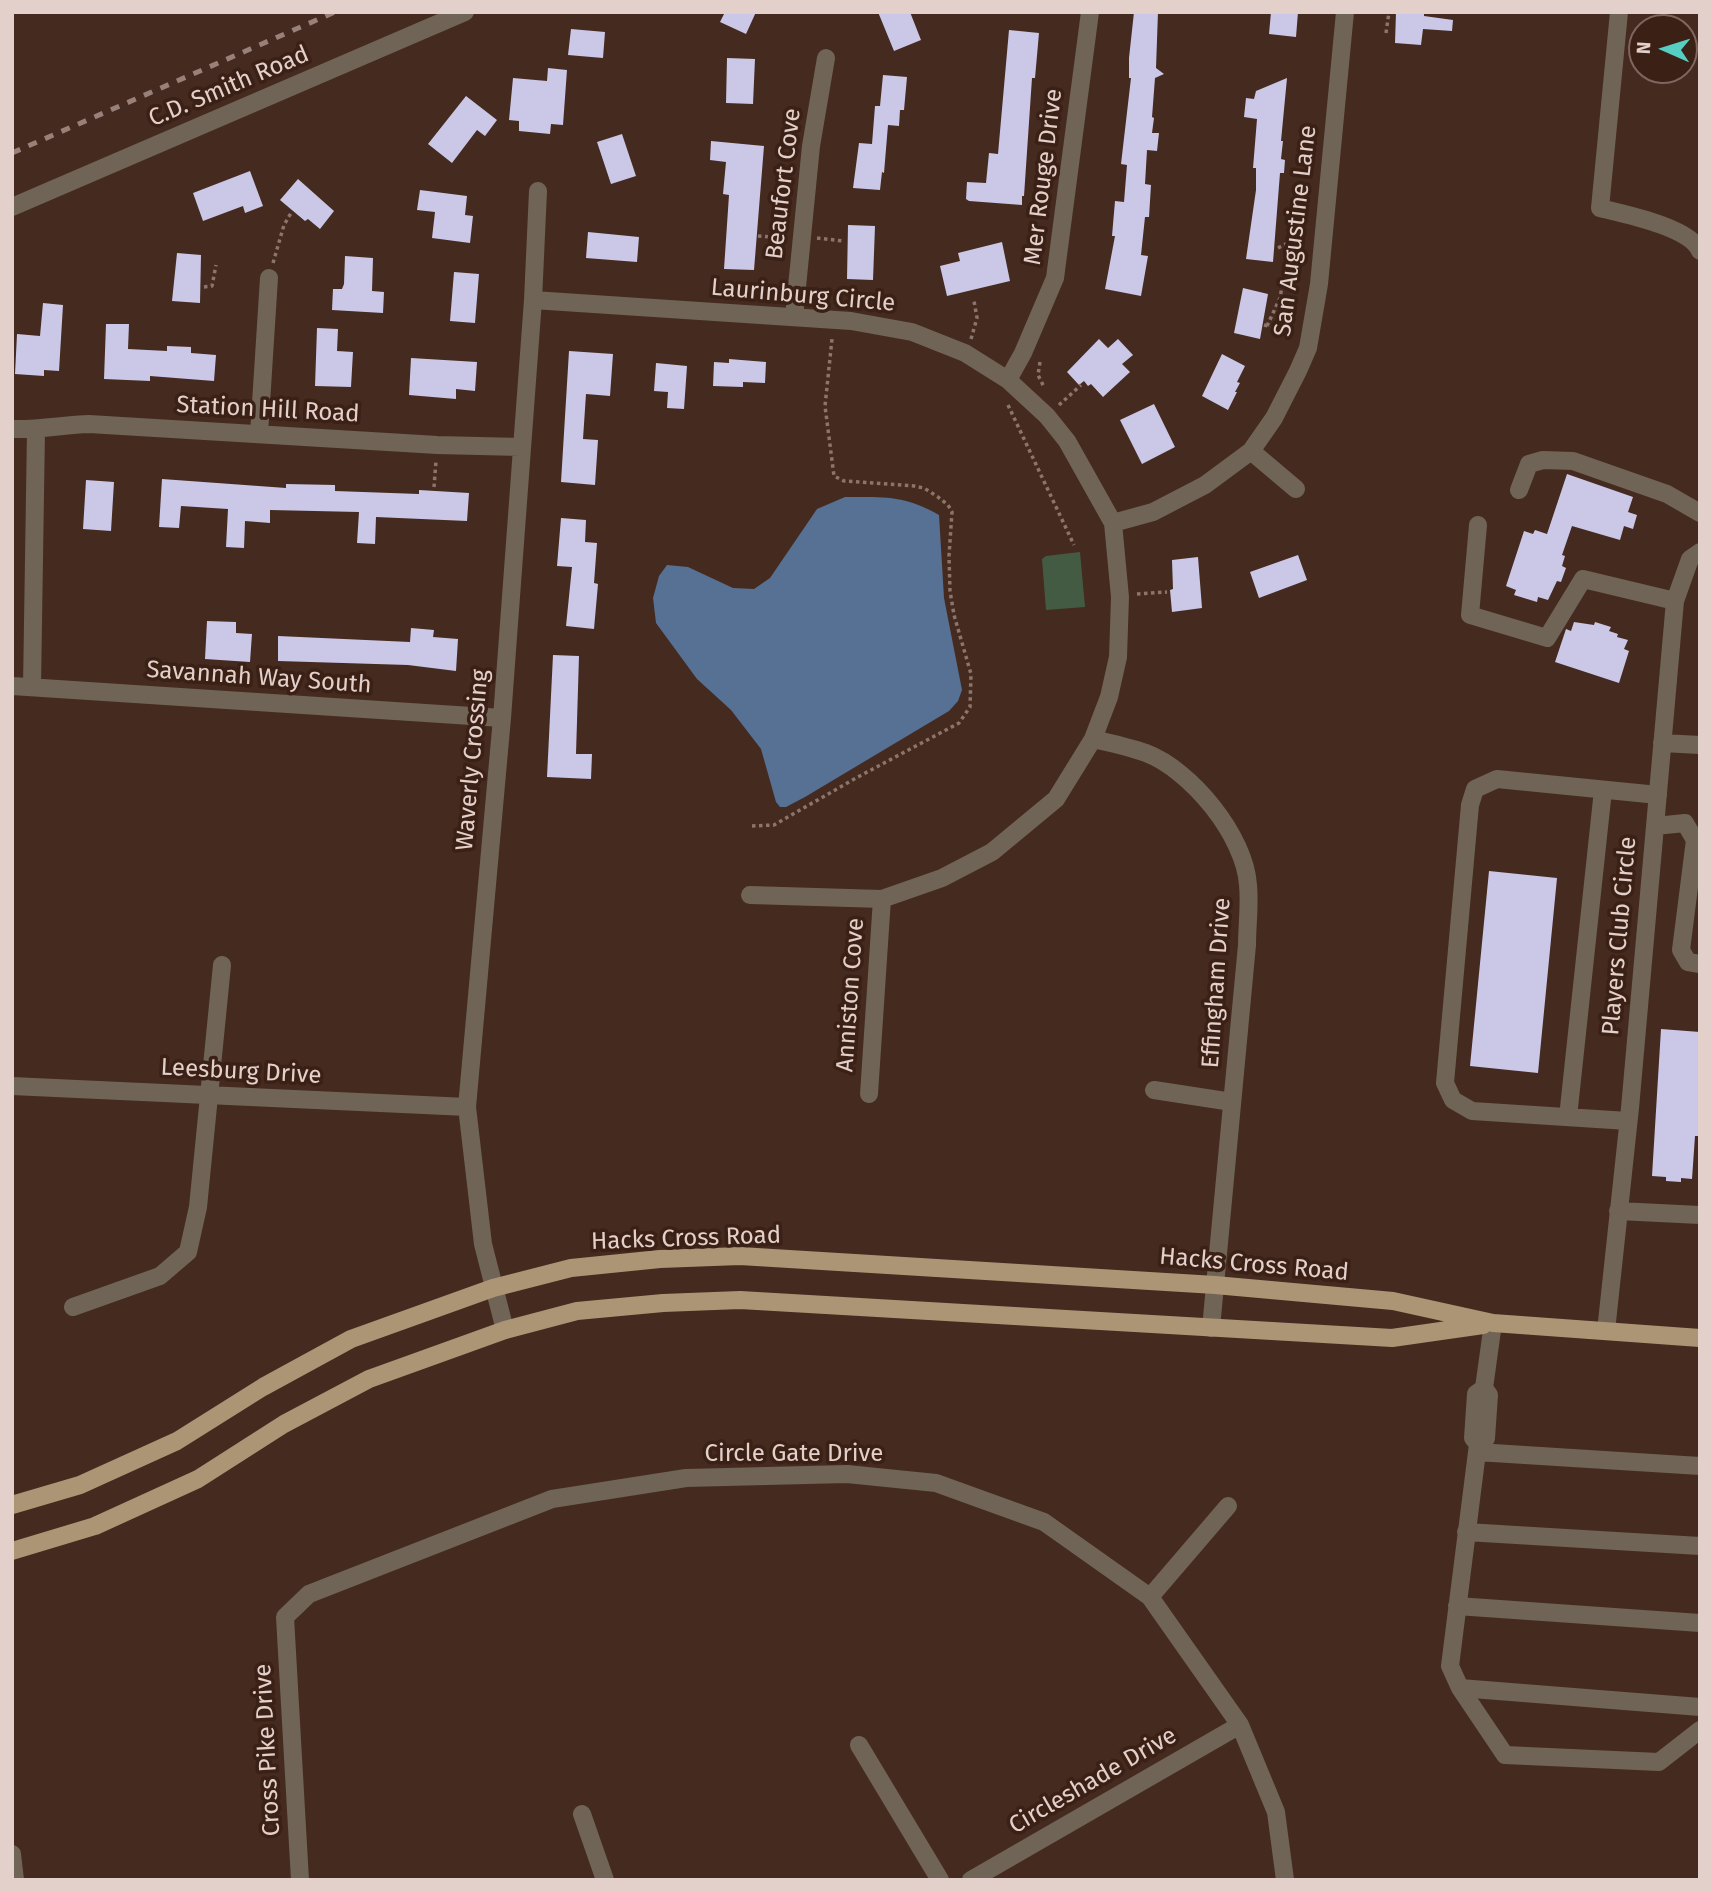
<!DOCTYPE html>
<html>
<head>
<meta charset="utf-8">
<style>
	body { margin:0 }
	#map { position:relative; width:1712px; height:1892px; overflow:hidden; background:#452a20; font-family:"Fira Sans",sans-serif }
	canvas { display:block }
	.frame { position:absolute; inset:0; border:14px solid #e3d0ca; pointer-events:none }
	.north { position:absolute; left:1628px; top:14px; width:70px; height:70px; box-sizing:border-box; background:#3b2016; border:2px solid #7e665e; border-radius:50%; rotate:273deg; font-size:19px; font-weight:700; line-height:28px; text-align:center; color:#e3d0ca }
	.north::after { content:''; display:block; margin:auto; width:24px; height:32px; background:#56cec3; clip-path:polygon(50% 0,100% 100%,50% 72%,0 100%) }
</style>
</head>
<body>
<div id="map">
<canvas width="1712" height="1892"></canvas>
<div class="frame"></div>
<div class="north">N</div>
</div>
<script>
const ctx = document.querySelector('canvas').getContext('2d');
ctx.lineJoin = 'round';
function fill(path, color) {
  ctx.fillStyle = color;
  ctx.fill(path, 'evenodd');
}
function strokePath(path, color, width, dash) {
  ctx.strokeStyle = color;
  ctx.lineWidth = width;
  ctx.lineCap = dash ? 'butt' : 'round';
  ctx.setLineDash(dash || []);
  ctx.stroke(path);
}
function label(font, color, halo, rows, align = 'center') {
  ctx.font = font + ' "Fira Sans",sans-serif';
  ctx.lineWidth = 7;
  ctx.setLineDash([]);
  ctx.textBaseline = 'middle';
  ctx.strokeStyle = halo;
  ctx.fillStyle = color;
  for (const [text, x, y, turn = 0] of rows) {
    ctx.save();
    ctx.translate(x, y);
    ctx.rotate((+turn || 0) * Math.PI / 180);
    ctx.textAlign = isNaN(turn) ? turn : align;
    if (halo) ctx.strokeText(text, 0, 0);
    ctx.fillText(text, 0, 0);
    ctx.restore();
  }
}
const green = new Path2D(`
	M1080 552 1085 607 1046 610 1042 559 1046 556Z`);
const water = new Path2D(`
	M845 497C883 497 905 495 939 515L944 598 962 690 958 701 949 711 805 797 786 807H780L776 802 761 749 731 710 697 679 656 623 653 598 659 576 667 565 688 567 733 588 754 589 770 578 817 509Z`);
const building = new Path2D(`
	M725 12H756L746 34 720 22Z
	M878 12H910L921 40 894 51Z
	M1134 12H1158L1156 68 1164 74 1155 78 1152 117 1154 118 1152 133H1159L1157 151 1147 150 1145 184 1151 185 1149 217H1145L1141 255 1148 256 1141 296 1105 289 1115 236H1112L1115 201 1124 202 1127 165 1121 164 1131 78H1129V58Z
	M1271 12H1298L1296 37 1269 34Z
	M1396 12H1424V16L1453 20 1452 31 1423 29 1421 45 1395 43Z
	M571 29 605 32 603 58 568 55Z
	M1009 30 1039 33 1035 78H1032L1024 196H1022V205L969 201 966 199 967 182 986 183 989 153 998 154Z
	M727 58 755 59 753 104 726 103Z
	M548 68 567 70 563 125 551 124 550 134 519 131V121L509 120 513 78 547 81Z
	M883 75 907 77 904 110H900L899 126 888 125 884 173 882 172 880 190 853 188 859 143 872 144 875 106H880Z
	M1287 78 1281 141H1283L1281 159 1285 160 1284 173H1280L1273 262 1246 259 1256 190V168H1253L1257 119 1244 117 1246 98 1254 99 1256 91Z
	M466 96 497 120 485 136 477 130 452 163 428 144Z
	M622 134 636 176 611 184 597 142Z
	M711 141 764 146 754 270 724 269 729 195 723 194 726 162 710 160Z
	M250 171 263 206 245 213 243 206 203 221 193 193Z
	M298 179 334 211 320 229 308 219 305 221 280 200Z
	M420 190 467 196 465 215 473 216 470 243 432 238 435 212 417 210Z
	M848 225 875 226 873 280 847 279Z
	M588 232 639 237 637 262 586 258Z
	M1002 242 1010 281 947 296 940 266 960 261 958 253Z
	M177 253 201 255 200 303 172 301Z
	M345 256 373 258 372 291 384 292 383 313 332 310 333 289H342L344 284Z
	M454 272 479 274 475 323 450 321Z
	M1243 288 1268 294 1260 339 1234 333Z
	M43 303 63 305 59 371 44 370V376L15 374 17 334 40 336Z
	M106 324H129L128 349 167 351V346L191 347V353L216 355 214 381 150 376V381L104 379Z
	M317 328 338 329 337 351 353 352 351 387 315 386Z
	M1099 339 1108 348 1118 339 1133 355 1122 364 1130 372 1103 397 1091 384 1088 386 1084 381 1079 385 1067 372Z
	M569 351 613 354 610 396 586 394 583 439 598 440 595 485 561 482Z
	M1222 354 1245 366 1237 382 1240 383 1235 392H1237L1228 410 1202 396Z
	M411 358 477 362 475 391 456 389V399L409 395Z
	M729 359 766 362 765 383 743 382V387L713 386 714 362 729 363Z
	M656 363 687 366 684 409 667 408 668 392 654 391Z
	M1154 404 1175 447 1142 464 1120 420Z
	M1567 474 1633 497 1628 512 1637 515 1633 529 1624 526 1620 540 1572 526 1562 555 1565 556 1562 566 1566 568 1561 582 1557 581 1548 600 1538 597 1537 602 1514 595 1516 590 1506 586 1524 531 1533 534 1535 530 1547 534Z
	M162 479 286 488V484L335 485V491L419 494V490L469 493 467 521 376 517 375 544 357 543 359 512 270 510V523L245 521 244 548 226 547 228 509 181 506 179 528 159 527Z
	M86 480 114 482 111 531 83 529Z
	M561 518 586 520 585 542 597 543 594 583 598 584 594 629 566 626 572 567 557 566Z
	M1298 555 1307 580 1259 598 1250 572Z
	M1198 557 1202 608 1172 612 1170 590 1173 589 1172 560Z
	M207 621 236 622V633L252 634 250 662 205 659Z
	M1574 622 1594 625 1595 622 1611 627 1609 631 1618 634 1617 637 1628 640 1624 649 1629 651 1619 683 1555 662 1566 629 1571 631Z
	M411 628 434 630 433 637 458 639 456 671 408 665 278 661V636L410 642Z
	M553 655 579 656 576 754H592L591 779 547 777Z
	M1489 871 1557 878 1538 1073 1470 1066Z
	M1661 1029 1700 1032V1136H1695L1692 1179 1681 1178V1182L1666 1181V1177L1652 1176Z`);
const path = new Path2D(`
	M1386 33 1389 12
	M758 236 787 238
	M817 238 843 241
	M1278 248 1288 243 1292 229
	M273 263 284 225 291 213
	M204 287 212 286 216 265
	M1264 325 1293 332
	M1267 326 1280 298 1283 280
	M971 339 977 318 974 301
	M1040 362 1038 375 1044 387
	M1008 405 1074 545
	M1059 405 1081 385
	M434 487 436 461
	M1137 594 1167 592
	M752 826 774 825 856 778 959 723 970 707 971 674 954 615 950 591 949 556 952 512 948 505 938 497 924 488 914 486 844 481 834 476 825 406 832 339`);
const minor = new Path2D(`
	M1619 12 1600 208C1624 214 1690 227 1700 251
	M12 207 465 12
	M533 300 851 321 912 332 965 353 1008 380 1047 416 1067 441 1113 523 1120 597 1118 657 1109 697 1093 739 1056 799 992 852 942 878 882 899 750 895
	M794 317 811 146 826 58
	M1008 380 1023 353 1055 278 1090 12
	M12 429C38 430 63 425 89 424L437 445 521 447
	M259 434 269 278
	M1251 451 1296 489
	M1519 490 1529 464 1543 460 1573 461 1667 494 1700 513
	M1113 523 1153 512 1205 485 1251 451 1274 418 1298 371 1308 348 1319 284 1345 12
	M1478 525 1470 615 1547 638 1583 579 1675 601
	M12 686 502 718
	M32 687 36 430
	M1093 739C1111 743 1129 747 1146 753 1191 770 1245 836 1248 885 1250 905 1247 925 1247 945L1211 1328
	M1662 743 1700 745
	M1655 826 1685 823 1695 840 1681 950 1688 962 1700 964
	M12 1086 467 1107
	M1154 1090 1232 1102
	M869 1094 882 899
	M1568 1117 1603 790
	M1628 1121 1472 1111 1453 1100 1445 1083 1470 805 1475 789 1497 779 1658 795
	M1618 1211 1700 1215
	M73 1307 160 1276 188 1252 198 1207 222 965
	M505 1330 483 1244 467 1107 502 718 533 300 538 191
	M1606 1331 1630 1108 1675 601 1690 559 1700 552
	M1484 1388 1476 1394 1473 1438 1478 1444 1477 1452 1450 1666 1460 1688 1505 1755 1659 1762 1700 1730
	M1478 1444 1486 1438 1489 1395 1484 1388 1493 1323
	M1477 1452 1700 1466
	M1466 1532 1700 1546
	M1150 1597 1228 1506
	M1457 1606 1700 1623
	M1460 1688 1700 1707
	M859 1745 940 1880
	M582 1814 605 1880
	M12 1854 15 1880
	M300 1880 285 1617 309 1594 552 1499 686 1478 847 1474 936 1483 1044 1522 1150 1597 1240 1725 1276 1812 1285 1880
	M971 1880 1240 1725`);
const major = new Path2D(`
	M12 1505 80 1485 177 1441 263 1387 351 1339 493 1288 571 1268 660 1259 740 1256 1215 1285 1393 1301 1493 1323 1700 1338
	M12 1551 95 1526 198 1479 284 1424 369 1379 505 1330 577 1311 663 1303 740 1300 1392 1338 1483 1325`);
const rail = new Path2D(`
	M12 153 335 12`);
const streetNames = [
	["C.D. Smith Road",229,87,-23],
	["Mer Rouge Drive",1044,177,-83],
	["Beaufort Cove",784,184,-83],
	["San Augustine Lane",1296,231,-83],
	["Laurinburg Circle",803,296,5],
	["Station Hill Road",268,410,3],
	["Savannah Way South",259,678,4],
	["Waverly Crossing",473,760,-85],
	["Players Club Circle",1620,936,-85],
	["Effingham Drive",1217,983,-86],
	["Anniston Cove",851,995,-86],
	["Leesburg Drive",241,1072,3],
	["Hacks Cross Road",686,1239,-2],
	["Hacks Cross Road",1254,1265,5],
	["Circle Gate Drive",794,1454],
	["Cross Pike Drive",268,1750,-93],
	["Circleshade Drive",1093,1781,-30]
];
fill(green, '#435b43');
fill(water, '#567193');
fill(building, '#cbc7e7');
strokePath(path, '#8c756c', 3.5, [3.5, 3.5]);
strokePath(minor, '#6f6455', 18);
strokePath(major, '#ac9575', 18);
strokePath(rail, '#988179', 5, [9, 9]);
label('24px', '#e3d0ca', '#3b2016', streetNames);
</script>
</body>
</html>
